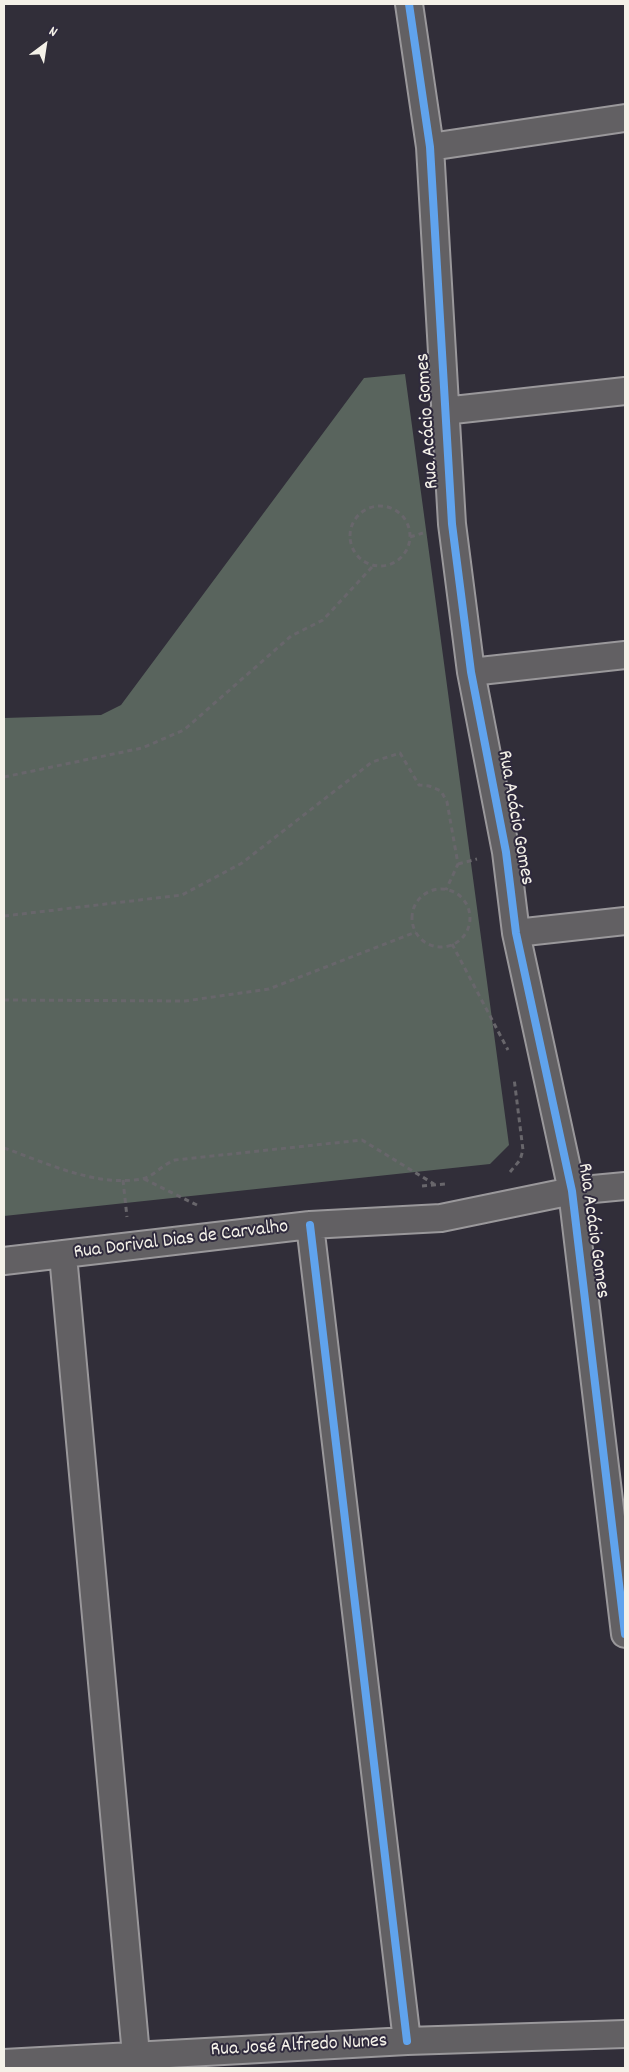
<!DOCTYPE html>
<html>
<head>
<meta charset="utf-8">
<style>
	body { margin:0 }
	#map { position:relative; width:629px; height:2072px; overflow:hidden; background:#312e39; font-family:Dekko,sans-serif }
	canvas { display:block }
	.frame { position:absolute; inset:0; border:5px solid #f4f1e8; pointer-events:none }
	.north { position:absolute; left:20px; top:20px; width:50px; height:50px; -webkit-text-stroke:4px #2f2a3d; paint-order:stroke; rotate:31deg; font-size:14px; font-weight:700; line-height:20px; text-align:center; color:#f4f1e8 }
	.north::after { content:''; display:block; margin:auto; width:18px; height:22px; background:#f4f1e8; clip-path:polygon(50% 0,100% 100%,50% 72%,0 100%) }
</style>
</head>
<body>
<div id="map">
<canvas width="629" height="2072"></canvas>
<div class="frame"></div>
<div class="north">N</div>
</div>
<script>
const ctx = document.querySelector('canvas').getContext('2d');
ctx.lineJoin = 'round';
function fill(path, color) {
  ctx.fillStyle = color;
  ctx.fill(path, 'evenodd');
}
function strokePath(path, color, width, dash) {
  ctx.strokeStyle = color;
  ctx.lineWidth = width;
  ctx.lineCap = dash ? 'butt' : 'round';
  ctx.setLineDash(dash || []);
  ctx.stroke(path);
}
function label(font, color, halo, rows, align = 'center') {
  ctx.font = font + ' Dekko,sans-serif';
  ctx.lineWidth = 4;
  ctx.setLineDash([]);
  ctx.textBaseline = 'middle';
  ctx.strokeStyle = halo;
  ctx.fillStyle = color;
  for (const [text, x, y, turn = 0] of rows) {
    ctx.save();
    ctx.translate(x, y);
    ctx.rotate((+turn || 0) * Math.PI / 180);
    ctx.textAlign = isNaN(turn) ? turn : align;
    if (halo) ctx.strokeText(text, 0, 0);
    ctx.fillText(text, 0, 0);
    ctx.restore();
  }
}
const green = new Path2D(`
	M405 374 509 1145 490 1164 4 1216V718L101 715 121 705 364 378Z`);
const path = new Path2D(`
	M350 536a30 30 0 1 1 60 0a30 30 0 1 1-60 0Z
	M410 537 423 533
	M4 777 142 748 184 730 291 636 323 620 373 566
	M458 864 477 859
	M412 918a29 29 0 1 1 58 0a29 29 0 1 1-58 0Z
	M4 916 182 895 242 863 372 762 400 753 419 785 429 786 441 791 447 802 458 864 446 890
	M452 944 508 1050
	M4 1000 185 1001 269 989 416 932
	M4 1148C47 1163 95 1187 142 1179 153 1177 163 1164 175 1160L362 1140 434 1184
	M510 1172 520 1160 523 1150 514 1078
	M144 1179 199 1206
	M123 1180 127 1217
	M422 1186 446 1184`);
const street = new Path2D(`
	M409 4 430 147 452 524 471 672 506 852 516 933 572 1191 625 1634
	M430 147 625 118
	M444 411 625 391
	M471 672 625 655
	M516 933 625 921
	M310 1225 407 2041
	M63 1255 136 2055
	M4 1261 310 1225 441 1218 572 1191 625 1186
	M4 2063 407 2041 625 2034`);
const cycleway = new Path2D(`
	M409 4 430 147 452 524 471 672 506 852 516 933 572 1191 625 1634
	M310 1225 407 2041`);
const streetNames = [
	["Rua Acácio Gomes",429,421,-94],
	["Rua Acácio Gomes",514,818,80],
	["Rua Acácio Gomes",592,1231,82],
	["Rua Dorival Dias de Carvalho",181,1241,-7],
	["Rua José Alfredo Nunes",299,2047,-3]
];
fill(green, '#59645d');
strokePath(street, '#9a989b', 30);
strokePath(path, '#68666b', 3, [5, 4]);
strokePath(street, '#626063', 26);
strokePath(cycleway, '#60a3ed', 8);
label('20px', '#f4f1e8', '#2f2a3d', streetNames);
</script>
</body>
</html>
